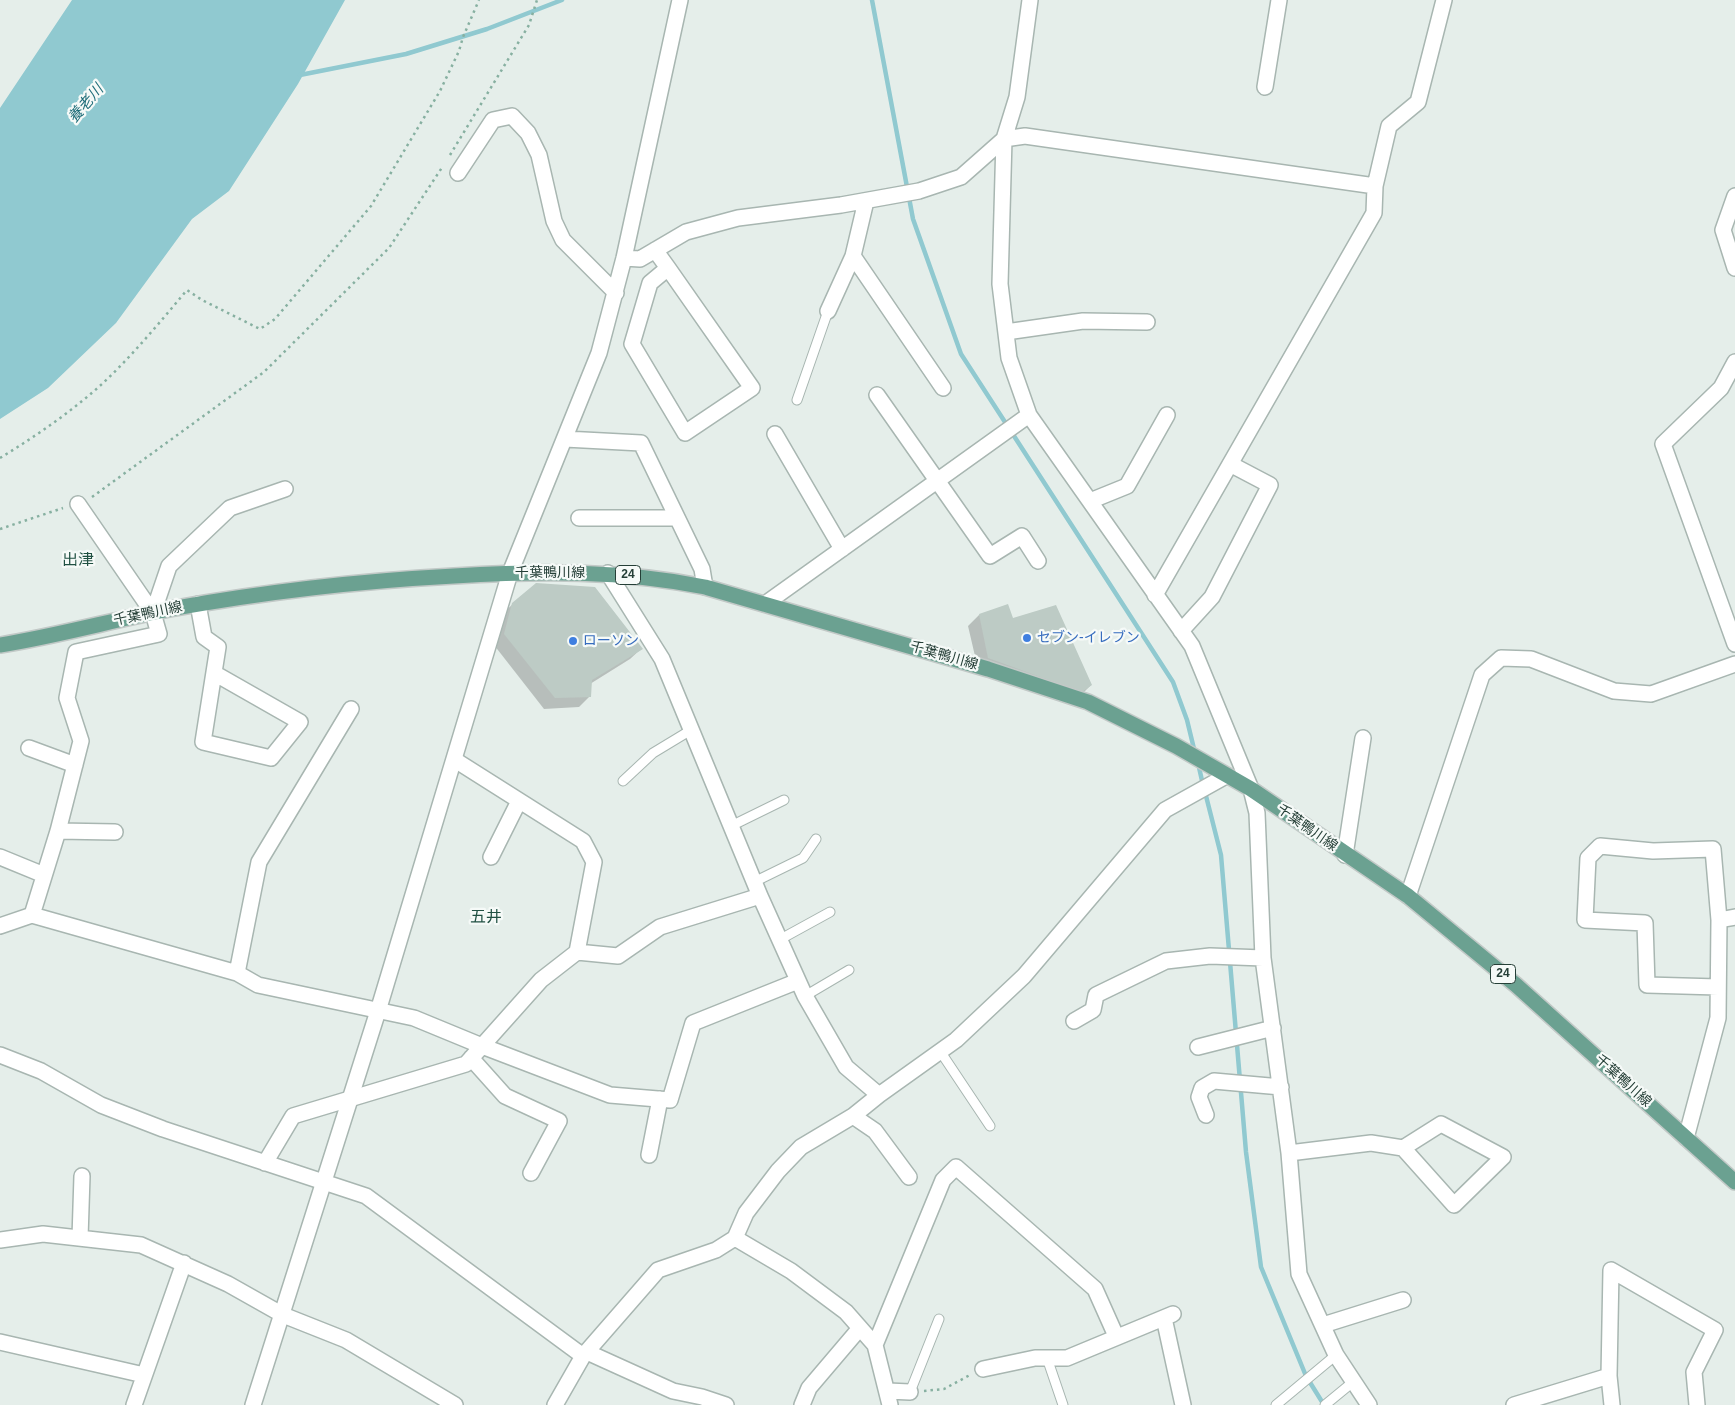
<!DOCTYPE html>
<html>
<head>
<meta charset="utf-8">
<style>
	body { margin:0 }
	canvas { display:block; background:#e5eeea }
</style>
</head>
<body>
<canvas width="1735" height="1405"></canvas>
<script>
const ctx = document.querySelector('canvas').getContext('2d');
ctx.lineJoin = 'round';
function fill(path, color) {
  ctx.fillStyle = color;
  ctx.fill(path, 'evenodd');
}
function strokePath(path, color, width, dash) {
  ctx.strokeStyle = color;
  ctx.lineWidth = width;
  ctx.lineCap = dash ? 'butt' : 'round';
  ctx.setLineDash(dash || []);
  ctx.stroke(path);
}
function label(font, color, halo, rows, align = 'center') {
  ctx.font = font + ' Helvetica,"Noto Sans JP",sans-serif';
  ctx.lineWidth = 4.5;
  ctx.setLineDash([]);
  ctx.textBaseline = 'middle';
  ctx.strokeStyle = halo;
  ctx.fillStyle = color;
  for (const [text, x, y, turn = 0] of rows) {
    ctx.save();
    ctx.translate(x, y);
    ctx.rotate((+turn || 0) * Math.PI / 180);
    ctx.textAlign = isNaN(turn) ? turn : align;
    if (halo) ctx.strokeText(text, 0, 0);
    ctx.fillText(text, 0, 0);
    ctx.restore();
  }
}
const water = new Path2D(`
	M72 0H345L298 84 229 191 192 219 116 323 48 388 0 419V108Z`);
const shadow = new Path2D(`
	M513 604 641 649 630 659 590 684V696L579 707 544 709 494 645 501 615Z
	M979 615 1013 620 1091 685 1080 696 978 669 968 626Z`);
const stream = new Path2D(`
	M872 0 913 219 961 354 1173 682 1187 720 1195 753
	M300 75 406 54 487 29 562 0
	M1198 763 1203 785
	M1205 792 1221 855 1246 1152 1261 1267 1306 1376 1324 1405`);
const building = new Path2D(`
	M536 583 595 587 643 649 592 680 591 697 555 698 504 634 512 603Z
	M1008 604 1013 618 1056 605 1092 685 1082 692 988 658 979 614Z`);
const path = new Path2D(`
	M450 155 529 25 537 0
	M0 458C36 436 71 412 102 384 133 355 160 322 187 290L202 300 260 329 275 319 371 206 440 91 459 51 463 37 479 0
	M92 497 264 372 389 248 443 166
	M0 529 63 508
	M924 1391 944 1389 970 1375`);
const service = new Path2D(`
	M797 400 828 311
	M623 781 653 753 691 730
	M731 826 784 800
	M754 882 803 858 816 839
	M779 940 830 912
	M805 996 849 970
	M940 1051 990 1126
	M1047 1358 1063 1405
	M910 1392 939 1319
	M1276 1405 1336 1355
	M1325 1405 1353 1382`);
const minor = new Path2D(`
	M1030 0 1017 97 1004 139 1000 284 1009 358 1029 415 1192 646 1251 789 1257 813 1263 958 1289 1153 1299 1274 1336 1355 1369 1405
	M1265 87 1279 0
	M458 173 493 120 512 116 528 133 539 155 554 221 563 240 616 293
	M1735 196 1723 230 1735 268
	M655 250 668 268 752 388 685 433 632 344 650 283 668 268
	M853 256 943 388
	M624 258 640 259 686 232 738 218 841 205 919 191 961 177 1004 139 1025 136 1375 186
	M828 311 853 256 866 201
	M1006 332 1083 321 1147 322
	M1735 362 1721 388 1663 444 1735 644
	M877 395 990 556 1022 536 1038 561
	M775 434 842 549
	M565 439 641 443 702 569 705 587
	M1090 501 1127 486 1167 415
	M78 504 153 613
	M579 518H677
	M510 573 599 353 624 258 680 0
	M608 573 662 659 760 896 805 996 846 1067 879 1095
	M1155 595 1374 213 1375 186 1389 126 1418 102 1444 0
	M198 604 204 637 218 647 203 742 271 758 300 722 214 673
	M765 604 1029 415
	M1181 631 1212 597 1270 485 1230 464
	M29 748 75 765
	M455 760 583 841 594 862 577 952
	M58 831 115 832
	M1345 855 1363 738
	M0 857 44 875
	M491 857 519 801
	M1408 896 1482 675 1501 658 1531 659 1614 691 1651 694 1735 664
	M32 915 58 831 81 741 67 698 76 652 159 634 153 613 169 566 230 508 285 489
	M1719 920 1735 917
	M0 926 32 915 237 973 258 985 414 1018 482 1046 610 1095 670 1100 693 1023 798 981
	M237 973 259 862 351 709
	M1074 1021 1093 1010 1096 995 1166 961 1210 956 1263 958
	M1198 1047 1273 1028
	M0 1055 41 1071 101 1105 163 1129 366 1196 583 1356
	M471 1058 505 1096 559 1121 531 1173
	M1206 1115 1199 1097 1202 1088 1214 1081 1281 1087
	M853 1116 875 1131 909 1177
	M1686 1138 1718 1018 1719 920 1713 849 1653 851 1600 846 1588 858 1585 920 1645 923 1647 985 1718 987
	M1289 1153 1371 1143 1403 1148 1441 1124 1503 1157 1454 1205 1403 1148
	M649 1155 660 1099
	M265 1163 293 1116 466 1064 541 980 577 952 618 956 660 927 760 896
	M80 1238 82 1176
	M735 1238 791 1271 846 1312 875 1345 890 1405
	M0 1240 43 1234 141 1245 228 1284 283 1315 346 1340 455 1405
	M1164 1318 1183 1405
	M1323 1325 1403 1300
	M0 1342 144 1375
	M875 1345 943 1180 956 1167 1095 1289 1116 1336
	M587 1352 673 1391 702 1397 726 1405
	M983 1369 1035 1358H1067L1173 1314
	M888 1391 910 1392
	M134 1405 184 1263
	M555 1405 583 1356 658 1270 716 1250 735 1238 746 1213 778 1171 801 1147 853 1116 879 1095 956 1040 1024 976 1165 810 1226 776
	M802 1405 809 1388 860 1328
	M1514 1405 1609 1376
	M1612 1405 1609 1376 1611 1270 1715 1330 1694 1372 1697 1405`);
const tertiary = new Path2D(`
	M253 1405 378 1011 510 573`);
const primary = new Path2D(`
	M0 645C57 636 113 620 170 609 264 592 358 581 454 576 540 571 621 570 705 587L988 669 1088 702 1176 746 1251 789 1408 896 1516 985 1735 1182`);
const markers = [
	[1027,638,5,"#3f7fe0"],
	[573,641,5,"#3f7fe0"]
];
const shields = [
	[628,575,25],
	[1503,974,25]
];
const shieldNames = [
	["24",628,575],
	["24",1503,974]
];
const streetNames = [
	["千葉鴨川線",550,573],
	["千葉鴨川線",148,614,-12],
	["千葉鴨川線",944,656,16],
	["千葉鴨川線",1307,828,35],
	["千葉鴨川線",1623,1081,42]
];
const shopNames = [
	["セブン-イレブン",1037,638],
	["ローソン",583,641]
];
const waterNames = [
	["養老川",86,104,-49]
];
const quarterNames = [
	["出津",78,561],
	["五井",486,918]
];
fill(water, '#90c9d0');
fill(shadow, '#0003');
strokePath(stream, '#90c9d0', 4.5);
fill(building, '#bdcbc5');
strokePath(service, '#a8b6b1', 11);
strokePath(minor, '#a8b6b1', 18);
strokePath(tertiary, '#a8b6b1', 18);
strokePath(primary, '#c2c9c7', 18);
strokePath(path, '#87b0a1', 2.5, [2.5, 4]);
strokePath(service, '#fff', 9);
strokePath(minor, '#fff', 15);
strokePath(tertiary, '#fff', 15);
strokePath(primary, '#6ba191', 15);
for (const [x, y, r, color] of markers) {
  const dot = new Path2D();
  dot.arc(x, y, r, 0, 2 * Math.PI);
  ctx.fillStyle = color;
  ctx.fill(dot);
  strokePath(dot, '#f6faf8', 2);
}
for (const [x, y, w] of shields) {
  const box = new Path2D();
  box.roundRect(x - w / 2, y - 9.5, w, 19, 4);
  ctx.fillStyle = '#f6faf8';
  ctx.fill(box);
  strokePath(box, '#253f37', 1);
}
label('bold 12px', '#253f37', null, shieldNames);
label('14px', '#253f37', '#f6faf8', streetNames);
label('14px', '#366cbe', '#f6faf8', shopNames, 'left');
label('italic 15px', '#206e7a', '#f6faf8', waterNames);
label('16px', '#215143', '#f6faf8', quarterNames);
</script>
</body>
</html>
